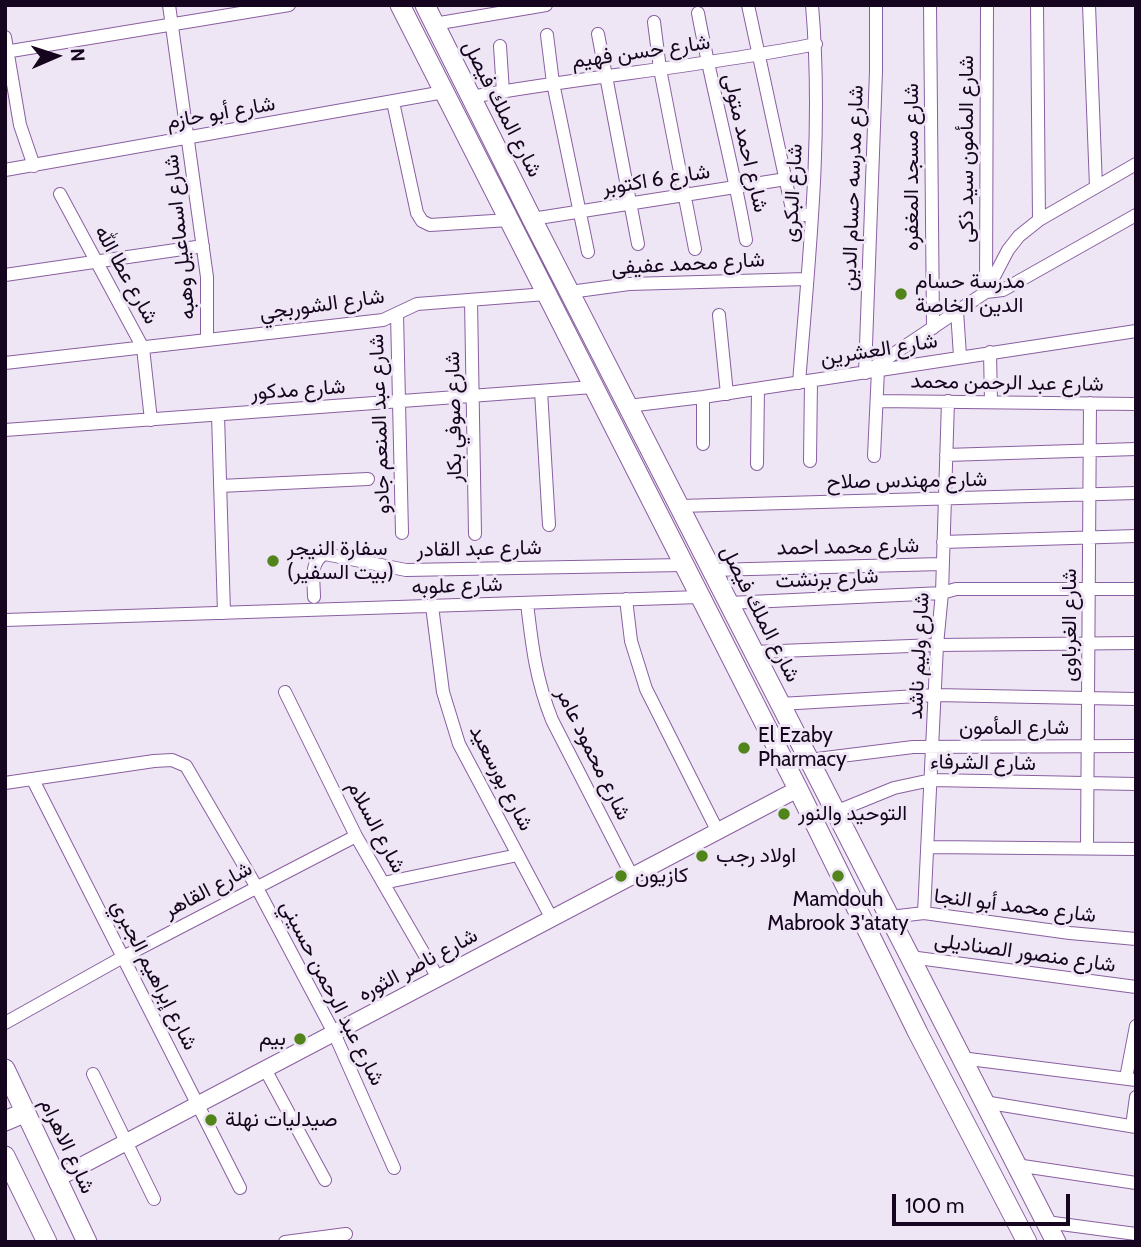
<!DOCTYPE html>
<html>
<head>
<meta charset="utf-8">
<style>
	body { margin:0 }
	#map { position:relative; width:1141px; height:1247px; overflow:hidden; background:#efe6f5; font-family:Cabin,sans-serif }
	canvas { display:block }
	.frame { position:absolute; inset:0; border:7px solid #15051e; pointer-events:none }
	.north { position:absolute; left:21px; top:21px; width:70px; height:70px; -webkit-text-stroke:5px #efe6f5; paint-order:stroke; rotate:87deg; font-size:19px; font-weight:700; line-height:28px; text-align:center; color:#15051e }
	.north::after { content:''; display:block; margin:auto; width:24px; height:32px; background:#15051e; clip-path:polygon(50% 0,100% 100%,50% 72%,0 100%) }
	.scale { position:absolute; left:892px; top:1194px; width:178px; height:32px; box-sizing:border-box; border:4px solid #15051e; border-top:0; padding-left:9px; font-size:21px; line-height:24px; white-space:nowrap; color:#15051e; -webkit-text-stroke:5px #efe6f5; paint-order:stroke }
</style>
</head>
<body>
<div id="map">
<canvas width="1141" height="1247"></canvas>
<div class="frame"></div>
<div class="north">N</div>
<div class="scale">100 m</div>
</div>
<script>
const ctx = document.querySelector('canvas').getContext('2d');
ctx.lineJoin = 'round';
function strokePath(path, color, width, dash) {
  ctx.strokeStyle = color;
  ctx.lineWidth = width;
  ctx.lineCap = dash ? 'butt' : 'round';
  ctx.setLineDash(dash || []);
  ctx.stroke(path);
}
function label(font, color, halo, rows, align = 'center') {
  ctx.font = font + ' Cabin,Vazirmatn,sans-serif';
  ctx.lineWidth = 6;
  ctx.setLineDash([]);
  ctx.textBaseline = 'middle';
  ctx.strokeStyle = halo;
  ctx.fillStyle = color;
  for (const [text, x, y, turn = 0] of rows) {
    ctx.save();
    ctx.translate(x, y);
    ctx.rotate((+turn || 0) * Math.PI / 180);
    ctx.textAlign = isNaN(turn) ? turn : align;
    if (halo) ctx.strokeText(text, 0, 0);
    ctx.fillText(text, 0, 0);
    ctx.restore();
  }
}
const minor = new Path2D(`
	M169 5 207 277V340
	M748 5 793 214 797 216 812 214
	M930 5 933 328
	M987 5 986 292 1003 290 1136 215
	M1037 5 1039 220
	M1089 5 1096 187
	M698 13C712 89 733 164 746 240
	M654 22 660 69 695 249
	M434 24 546 5
	M598 34 638 244
	M547 35 553 83 588 252
	M5 37 20 125 34 166
	M500 46 503 92
	M5 52 289 5
	M471 97C585 76 702 67 816 44
	M393 102 417 213 422 221 430 225 509 220
	M5 170 444 92
	M60 194 143 348 151 420
	M532 219 786 179
	M5 275 203 246
	M570 292 629 284 807 279
	M471 300 475 534
	M957 311 960 356
	M397 314 402 533
	M719 315 727 394
	M990 352 991 402
	M5 363 383 320 417 304 546 294
	M871 369 986 292 1008 250 1019 236 1039 220 1136 164
	M865 373 876 71V5
	M799 383C809 257 823 131 812 5
	M541 391 549 525
	M877 401 1136 404
	M628 406 703 397 1136 331
	M218 415 224 613
	M5 430 593 387
	M703 444V397
	M946 455 1136 449
	M874 456 878 370
	M810 461 811 381
	M757 464 758 389
	M220 486 368 479
	M680 506 1136 493
	M943 542 1136 536
	M712 570 942 564
	M314 597C314 582 309 561 325 554L406 570 683 565
	M626 599 631 641 646 689 718 832
	M527 603C532 646 536 680 552 720L632 876
	M729 603 942 593 956 589H1136
	M432 606 443 692 459 744 552 919
	M5 620 700 597
	M753 652 937 645 1136 643
	M285 692 356 836 438 978
	M780 704 935 695 1136 699
	M809 760 913 747 1136 746
	M33 780 240 1188
	M5 783 154 761 172 760 186 766 256 886 334 1033 394 1168
	M835 812 894 788 931 780 1136 784
	M927 847 1136 849
	M1087 848 1090 403
	M383 883 518 855
	M924 913 937 645 942 593 948 401
	M890 917 924 913 1070 933 1136 939
	M910 957 1136 987
	M5 1023 123 957 356 836
	M961 1058 1136 1080
	M265 1069 325 1180
	M93 1074 154 1199
	M1126 1078 1136 1026
	M984 1102 1136 1127
	M1132 1126 1136 1097
	M1016 1165 1136 1183
	M1046 1222 1136 1234
	M285 1242 346 1234`);
const tertiary = new Path2D(`
	M58 1178 798 789`);
const primary = new Path2D(`
	M400 5 798 789 918 1033 1027 1242
	M425 5 532 219 1056 1242
	M5 1069 87 1242
	M5 1121 26 1112
	M5 1156 47 1242`);
const markers = [
	[901,294,7,"#51851c"],
	[273,561,7,"#51851c"],
	[744,748,7,"#51851c"],
	[784,814,7,"#51851c"],
	[702,856,7,"#51851c"],
	[621,876,7,"#51851c"],
	[838,876,7,"#51851c"],
	[300,1039,7,"#51851c"],
	[211,1120,7,"#51851c"]
];
const streetNames = [
	["شارع حسن فهيم",641,52,-8],
	["شارع الملك فيصل",502,109,63],
	["شارع أبو حازم",221,113,-10],
	["شارع احمد متولى",745,143,77],
	["شارع المأمون سيد ذكى",967,149,-90],
	["شارع مسجد المغفره",912,167,-90],
	["شارع 6 اكتوبر",656,180,-9],
	["شارع مدرسه حسام الدين",853,188,-88],
	["شارع البكرى",793,193,-87],
	["شارع اسماعيل وهبه",180,237,-96],
	["شارع محمد عفيفى",688,264,-3],
	["شارع عطا الله",126,275,61],
	["شارع الشوربجي",322,305,-8],
	["شارع العشرين",879,350,-9],
	["شارع عبد الرحمن محمد",1007,383,1],
	["شارع مدكور",298,390,-4],
	["شارع صوفي بكار",454,417,-91],
	["شارع عبد المنعم جادو",380,424,-92],
	["شارع مهندس صلاح",907,481,-1],
	["شارع محمد احمد",848,547,-1],
	["شارع عبد القادر",479,549,-1],
	["شارع برنشت",827,579,-3],
	["شارع علوبه",457,586,-2],
	["شارع الملك فيصل",760,614,63],
	["شارع الغرباوى",1070,625,-90],
	["شارع وليم ناشد",919,656,-87],
	["شارع المأمون",1014,728],
	["شارع محمود عامر",593,754,64],
	["شارع الشرفاء",983,763,1],
	["شارع بورسعيد",501,778,63],
	["شارع السلام",376,827,62],
	["شارع القاهر",208,890,-28],
	["شارع محمد أبو النجا",1015,906,7],
	["شارع منصور الصناديلى",1025,953,8],
	["شارع ناصر الثوره",418,965,-28],
	["شارع إبراهيم الجبري",154,975,63],
	["شارع عبد الرحمن حسيني",332,993,63],
	["شارع الاهرام",67,1146,65]
];
const poiNames = [
	["مدرسة حسام",915,282],
	["الدين الخاصة",915,306],
	["سفارة النيجر",287,549],
	["(بيت السفير)",287,573],
	["El Ezaby",758,736],
	["Pharmacy",758,760],
	["التوحيد والنور",798,814],
	["اولاد رجب",716,856],
	["كازيون",635,876],
	["Mamdouh",838,900,"center"],
	["Mabrook 3'ataty",838,924,"center"],
	["بيم",286,1039,"right"],
	["صيدليات نهلة",225,1120]
];
strokePath(minor, '#895fa0', 14);
strokePath(tertiary, '#895fa0', 18);
strokePath(primary, '#895fa0', 21);
strokePath(minor, '#fff', 12);
strokePath(tertiary, '#fff', 16);
strokePath(primary, '#fff', 19);
for (const [x, y, r, color] of markers) {
  const dot = new Path2D();
  dot.arc(x, y, r, 0, 2 * Math.PI);
  ctx.fillStyle = color;
  ctx.fill(dot);
  strokePath(dot, '#efe6f5', 2.5);
}
label('21px', '#15051e', '#efe6f5', streetNames);
label('21px', '#15051e', '#efe6f5', poiNames, 'left');
</script>
</body>
</html>
